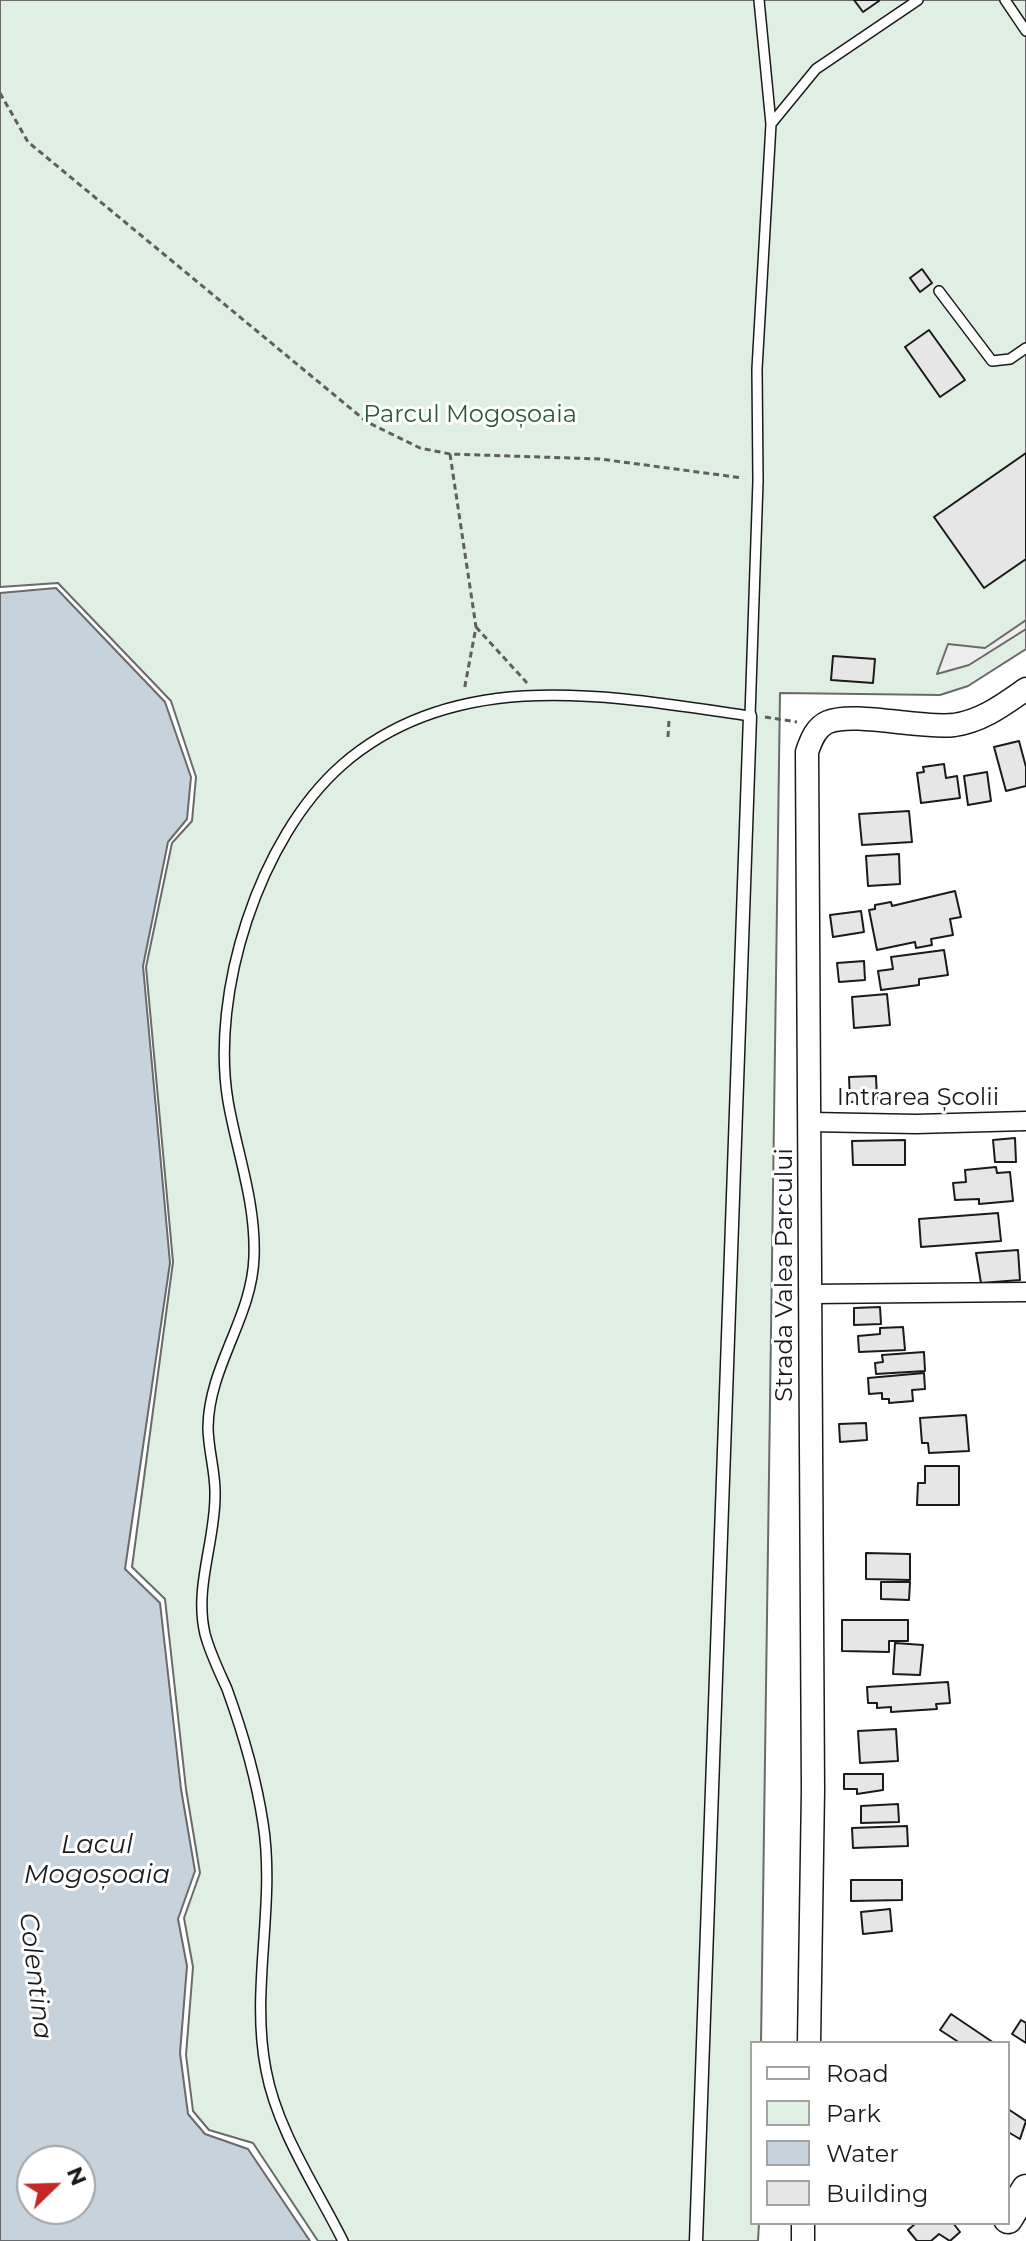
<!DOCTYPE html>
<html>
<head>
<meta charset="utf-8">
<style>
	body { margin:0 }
	#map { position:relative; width:1026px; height:2241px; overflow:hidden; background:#fff; font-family:Montserrat,sans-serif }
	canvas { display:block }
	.legend { position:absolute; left:750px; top:2041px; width:260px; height:184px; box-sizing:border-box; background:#fff; border:2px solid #a3a3a3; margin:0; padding:10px 14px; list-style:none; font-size:24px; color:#1a1a1a }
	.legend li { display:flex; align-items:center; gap:16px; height:40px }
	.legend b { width:40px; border:2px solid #a3a3a3 }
	.north { position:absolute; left:16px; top:2145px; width:80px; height:80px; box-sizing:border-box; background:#fff; border:2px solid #a3a3a3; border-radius:50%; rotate:67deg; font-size:22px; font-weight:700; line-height:32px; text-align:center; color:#1a1a1a }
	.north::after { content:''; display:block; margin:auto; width:28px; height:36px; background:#c62828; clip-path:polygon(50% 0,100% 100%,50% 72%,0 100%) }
</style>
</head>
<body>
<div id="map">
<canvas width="1026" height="2241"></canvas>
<ul class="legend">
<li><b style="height:10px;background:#fff"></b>Road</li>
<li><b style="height:22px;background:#e0efe3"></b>Park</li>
<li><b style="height:22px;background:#c6d2dc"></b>Water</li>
<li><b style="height:22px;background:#e6e6e6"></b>Building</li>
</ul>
<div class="north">N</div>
</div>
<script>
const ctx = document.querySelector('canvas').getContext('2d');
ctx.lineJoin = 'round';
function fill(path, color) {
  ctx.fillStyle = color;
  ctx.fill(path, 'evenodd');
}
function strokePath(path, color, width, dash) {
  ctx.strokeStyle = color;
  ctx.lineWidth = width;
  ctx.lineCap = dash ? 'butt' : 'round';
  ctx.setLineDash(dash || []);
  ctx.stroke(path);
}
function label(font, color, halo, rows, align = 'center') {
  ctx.font = font + ' Montserrat,sans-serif';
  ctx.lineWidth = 6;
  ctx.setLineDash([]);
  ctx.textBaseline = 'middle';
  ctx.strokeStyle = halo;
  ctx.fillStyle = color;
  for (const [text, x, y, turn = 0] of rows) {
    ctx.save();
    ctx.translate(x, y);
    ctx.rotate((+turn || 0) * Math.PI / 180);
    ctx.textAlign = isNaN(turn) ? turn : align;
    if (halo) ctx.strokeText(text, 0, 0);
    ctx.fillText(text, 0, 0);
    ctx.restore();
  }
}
const green = new Path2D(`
	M0 0H1026V649L968 686 940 695 780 693 761 2043H752V2223H759L758 2241H318L253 2143 209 2130 193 2111 186 2055 193 1967 184 1918 200 1873 186 1789 165 1599 132 1567 173 1262 146 967 172 843 192 821 196 777 171 701 58 583 0 587Z`);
const parking = new Path2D(`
	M1026 620V629L969 665 937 674 948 644 985 648Z`);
const water = new Path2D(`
	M56 588 165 702 191 777 187 819 168 842 143 966 170 1263 125 1569 160 1603 181 1789 195 1871 178 1919 187 1966 180 2053 188 2114 205 2134 248 2149 310 2241H0V593ZM32 2161H80V2209H32Z`);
const building = new Path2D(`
	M854 0H879V1L863 12Z
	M922 269 932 283 920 292 910 278Z
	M929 330 965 380 940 397 905 347Z
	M1026 453V559L984 588 934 517Z
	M833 656 875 659 873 683 831 680Z
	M1019 741 1026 767V786L1006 791 994 747Z
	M944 764 946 778 957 776 960 798 921 803 917 773 924 772 923 767Z
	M987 772 991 801 968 805 964 776Z
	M909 811 912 842 862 845 859 814Z
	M899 854 900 884 868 886 866 856Z
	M955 891 961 917 950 919 953 935 931 939 932 945 916 948 915 942 877 950 869 910 875 909V905L891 902 892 906Z
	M861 911 864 932 833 937 830 915Z
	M944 950 948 975 919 979V985L881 990 878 971 893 969 891 957Z
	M864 961 865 980 839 982 837 963Z
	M887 994 890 1025 854 1028 852 997Z
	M876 1076 877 1101 850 1102 849 1077Z
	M1015 1138 1016 1162H995L993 1140Z
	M905 1140V1165H853L852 1141Z
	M996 1167 997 1173 1010 1172 1013 1201 979 1204V1199L955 1200 953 1183 966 1182 965 1170Z
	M998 1213 1001 1241 921 1247 919 1219Z
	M1018 1250 1020 1280 981 1283 976 1253Z
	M880 1307 881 1324 854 1325V1308Z
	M903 1327 905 1350 859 1352 858 1336 880 1334V1328Z
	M924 1352 925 1371 876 1374 875 1363 883 1362 882 1355Z
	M924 1373 925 1389 912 1390 913 1401 889 1403V1399H882V1393L869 1394 868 1378Z
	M966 1415 969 1451 929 1453 928 1443H922L920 1418Z
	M866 1423 867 1440 840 1442 839 1424Z
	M925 1466H959V1505H917L918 1483H925Z
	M866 1553 910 1554V1580L866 1579Z
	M881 1582H910L909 1600 881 1599Z
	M842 1620H908V1641H889V1652L842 1651Z
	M895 1643 923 1645 920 1675 893 1674Z
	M948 1682 950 1703 936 1704 937 1709 891 1712V1707L877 1708V1703H868L867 1687Z
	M896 1729 898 1761 860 1763 858 1731Z
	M844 1774H883V1790L857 1794V1789H844Z
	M898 1804 899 1822 861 1823V1806Z
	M907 1826 908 1846 853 1848 852 1828Z
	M851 1880H902V1900L851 1901Z
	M890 1909 892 1931 863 1934 861 1912Z
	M951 2014 994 2043H960L940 2030Z
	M1021 2020 1026 2023V2043L1012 2034Z
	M1008 2109 1026 2121 1020 2139 1008 2132Z
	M916 2223H953L960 2232 950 2241 939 2234 931 2241H917L908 2230Z`);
const path = new Path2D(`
	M0 93 28 142 367 422 420 448 450 454 600 459 743 478
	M450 454 476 627 464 691
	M476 627 527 683
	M765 717 797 722
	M668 737 669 720`);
const service = new Path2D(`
	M759 0 771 124
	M1005 0 1026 31
	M939 291 992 361 1010 359 1026 348
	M343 2241C316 2187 277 2130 266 2070 250 1989 276 1905 263 1823 256 1777 243 1733 227 1689 219 1671 210 1653 205 1634 194 1588 215 1542 215 1496 216 1473 208 1450 208 1427 209 1366 252 1318 254 1257 256 1202 237 1153 228 1101 210 993 259 838 342 765 457 665 612 696 750 716L758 481 757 369 771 124 816 69 918 0`);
const pedestrian = new Path2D(`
	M696 2241 750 716`);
const minor = new Path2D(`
	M810 1122 916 1124 1026 1121
	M811 1294 1026 1292`);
const tertiary = new Path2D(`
	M809 2043 813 1790 807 752C811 740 816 727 828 722 854 711 920 729 954 725 982 721 1003 705 1026 689
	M803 2241V2223`);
const primary = new Path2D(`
	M1008 2219 1026 2189`);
const parkNames = [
	["Parcul Mogoșoaia",470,415]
];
const streetNames = [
	["Intrarea Școlii",918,1098],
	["Strada Valea Parcului",785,1275,-90]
];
const waterNames = [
	["Lacul",97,1845],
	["Mogoșoaia",97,1875],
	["Colentina",35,1976,83]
];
fill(green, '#e0efe3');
strokePath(green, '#6a6a6a', 2);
fill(parking, '#ededed');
strokePath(parking, '#6a6a6a', 2);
fill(water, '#c6d2dc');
strokePath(water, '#6a6a6a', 2);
fill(building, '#e6e6e6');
strokePath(building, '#1a1a1a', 2);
strokePath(service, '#1a1a1a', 12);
strokePath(pedestrian, '#1a1a1a', 15);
strokePath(minor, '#1a1a1a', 21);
strokePath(tertiary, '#1a1a1a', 25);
strokePath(primary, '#1a1a1a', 31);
strokePath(path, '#5f5f5f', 3, [6, 4]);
strokePath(service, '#fff', 9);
strokePath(pedestrian, '#fff', 12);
strokePath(minor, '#fff', 18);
strokePath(tertiary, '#fff', 22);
strokePath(primary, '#fff', 28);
label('24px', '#2b5a34', '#fff', parkNames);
label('24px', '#1a1a1a', '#fff', streetNames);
label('italic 26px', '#1a1a1a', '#fff', waterNames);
</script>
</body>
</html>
